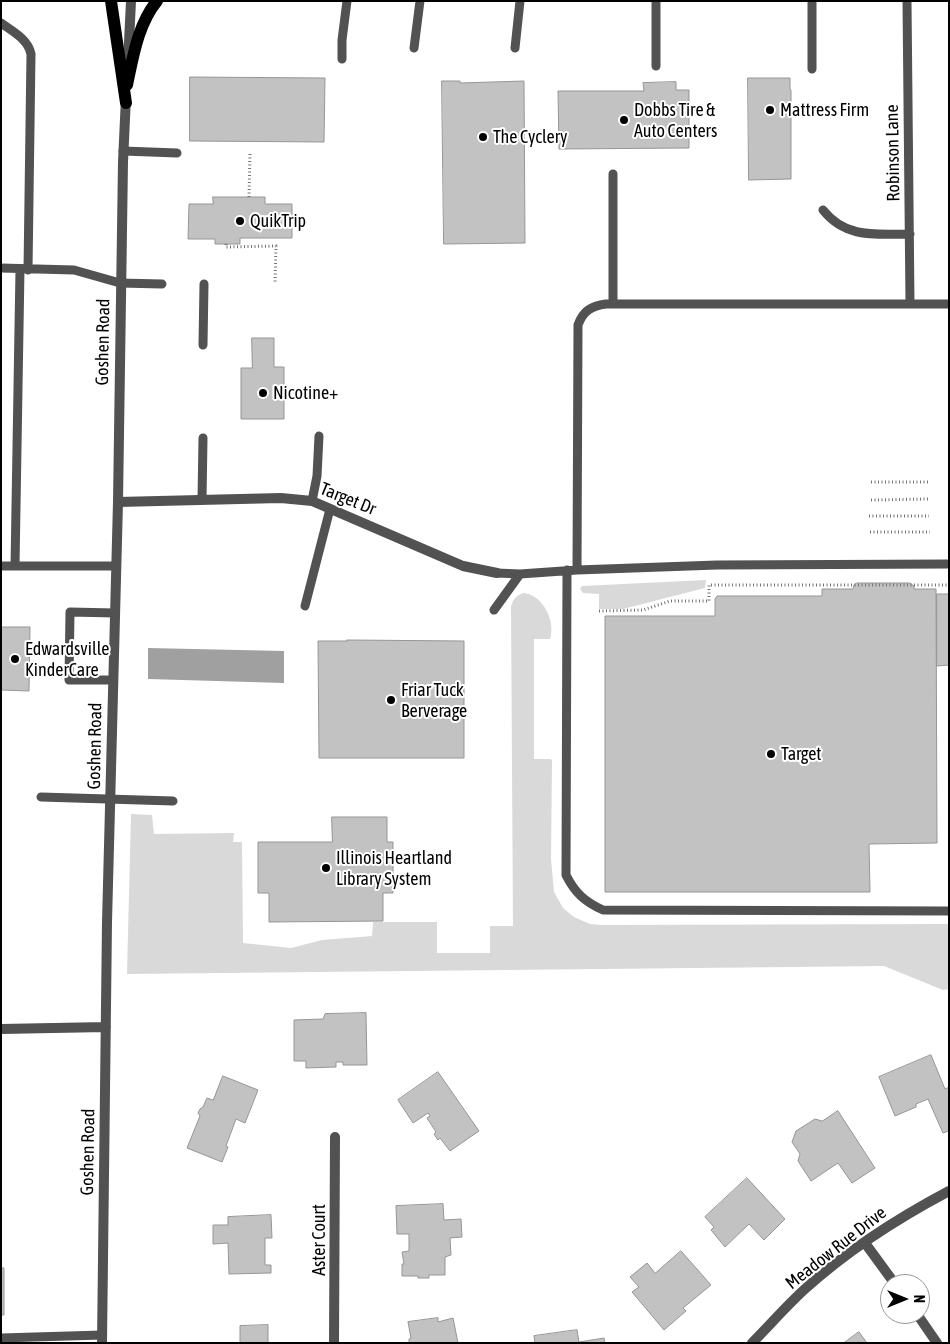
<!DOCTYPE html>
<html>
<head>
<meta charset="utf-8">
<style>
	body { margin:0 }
	#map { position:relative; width:950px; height:1344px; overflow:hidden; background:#fff; font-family:"Asap Condensed",sans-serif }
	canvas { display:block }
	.frame { position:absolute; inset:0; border:2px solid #000; pointer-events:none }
	.north { position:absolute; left:880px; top:1274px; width:50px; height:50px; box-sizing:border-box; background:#fff; border:1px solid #999; border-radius:50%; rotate:90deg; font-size:14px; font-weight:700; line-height:20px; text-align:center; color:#000 }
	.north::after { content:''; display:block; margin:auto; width:18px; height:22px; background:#000; clip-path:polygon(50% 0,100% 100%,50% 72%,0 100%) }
</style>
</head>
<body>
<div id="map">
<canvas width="950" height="1344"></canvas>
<div class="frame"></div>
<div class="north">N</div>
</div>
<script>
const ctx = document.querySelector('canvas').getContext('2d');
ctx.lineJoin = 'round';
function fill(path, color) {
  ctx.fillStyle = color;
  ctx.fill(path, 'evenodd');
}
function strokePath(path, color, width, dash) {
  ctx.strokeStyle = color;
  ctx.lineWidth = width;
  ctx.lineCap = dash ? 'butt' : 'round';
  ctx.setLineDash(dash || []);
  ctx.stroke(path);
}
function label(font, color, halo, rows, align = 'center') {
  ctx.font = font + ' "Asap Condensed",sans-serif';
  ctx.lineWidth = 4;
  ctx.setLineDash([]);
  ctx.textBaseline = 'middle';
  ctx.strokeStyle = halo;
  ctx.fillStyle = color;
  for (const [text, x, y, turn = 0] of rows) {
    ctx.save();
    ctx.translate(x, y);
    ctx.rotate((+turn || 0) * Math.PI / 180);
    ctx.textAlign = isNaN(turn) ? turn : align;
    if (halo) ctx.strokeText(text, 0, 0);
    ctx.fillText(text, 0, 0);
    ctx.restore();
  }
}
const green = new Path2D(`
	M706 580 705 588 623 609H599V594L583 593 580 589 582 586Z
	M523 593C543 594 556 622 550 639H534V759H550L552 760 551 859 554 892 563 908 574 917 590 924 601 925 949 924V989L943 990 884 966 127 974 131 814 152 815 154 834 234 833 233 842H242L243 943 291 948 322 940 372 936 373 922H437V953H490V926H513L511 607C513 599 516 596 523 593Z`);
const water = new Path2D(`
	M148 648 284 651V683L148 679Z`);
const building = new Path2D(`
	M190 77 325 78 324 142 190 141Z
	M748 78H790V89L791 90V179L749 180Z
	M442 81H460V83L524 81 525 243 444 244Z
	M676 82V90H689V148L559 149 558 91H644L643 83Z
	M213 197H265V204H292V238H240V244H215V239H188L189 204H213Z
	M252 338H274V367H284V419H241V368H252Z
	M857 583H910L914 586V589H936L937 843 869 844 870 892H605V616H715V599L717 596H822V589H853L854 585Z
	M937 594H949V665L937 666Z
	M1 627H30L29 691 1 690Z
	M347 640 464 641V758H319L318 641H347Z
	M332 817H387V842H393V893H383V921L269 922V893H258V842H332Z
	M366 1013 367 1065H343V1062H336V1067L306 1068V1061H294V1020L323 1019 325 1014Z
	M931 1055 945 1089 949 1087V1131L943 1133 928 1099 916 1104V1107L895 1116 879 1077Z
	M438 1072 479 1131 450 1151 440 1138 438 1140 434 1134 436 1132 427 1118 430 1116 428 1113 413 1123 398 1100Z
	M223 1076 258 1090 245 1123 236 1119 226 1146 228 1147 222 1162 187 1148 200 1116 198 1113 200 1109 203 1107 207 1098 213 1100Z
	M838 1111 875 1168 852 1183 838 1163 811 1181 798 1161 800 1154 792 1142 796 1131 815 1119 822 1121Z
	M747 1178 785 1219 764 1240 749 1224 725 1247 711 1230 714 1227 705 1217Z
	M443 1204 444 1220 461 1219 462 1237 450 1238 451 1255 445 1257V1275H429V1278H418V1276H402V1264H404L402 1252 409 1251V1234H397L396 1206Z
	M271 1215 272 1238H265V1265H271V1273L229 1274 228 1243 213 1244V1225H228V1217Z
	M681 1251 711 1285 683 1308 686 1311 664 1330 632 1292 639 1287 630 1277 647 1263 655 1273Z
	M1 1268H4V1315H1Z
	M438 1318V1322L453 1318 458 1343H409V1339L411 1338 408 1322Z
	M268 1325V1343H240V1326Z
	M577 1330 579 1342 604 1338 605 1343H535L534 1336Z
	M859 1332 867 1343H844Z`);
const path = new Path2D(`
	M249 197 250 152
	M226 244V247L276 246 275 284
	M871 482H929
	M871 500 928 499
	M869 516H929
	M870 532H930
	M599 611 643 610 670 601H709V585H949`);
const service = new Path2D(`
	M656 1V66
	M812 1V69
	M907 1 910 304
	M1 23C12 31 28 39 31 54L28 270
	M414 48 420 1
	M515 48 520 1
	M342 59V40L347 1
	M123 151 177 153
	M613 174V304
	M823 210C846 239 876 234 910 234
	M1 268 74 270 120 283 162 284
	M203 345 204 284
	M202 500 203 438
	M312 501 317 476 319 436
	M1 566H116
	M15 566 20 269
	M567 570 566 875C575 893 585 902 603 910L949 911
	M577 570 578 325C583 311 591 306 606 304H949
	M497 573 520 574 577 570 717 565 949 564
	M305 606 330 509
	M494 610 520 574
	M113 680H69L70 612 115 613
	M41 797 173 801
	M1 1338 102 1335`);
const minor = new Path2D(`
	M118 502 281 498 312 501 463 566 497 573
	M865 1243 895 1284
	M917 1314 937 1343
	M334 1343 335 1137
	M752 1343C770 1325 787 1305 806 1288 847 1251 900 1217 949 1191`);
const tertiary = new Path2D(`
	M128 63 131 1
	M1 1029 106 1027
	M102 1343 107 922 118 502 123 162 126 97`);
const primary = new Path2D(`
	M111 1 126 103
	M127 85C133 57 138 24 157 1`);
const markers = [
	[770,110,5,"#000"],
	[624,120,5,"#000"],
	[483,137,5,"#000"],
	[240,221,5,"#000"],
	[263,393,5,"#000"],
	[15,659,5,"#000"],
	[391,700,5,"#000"],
	[771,754,5,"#000"],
	[326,868,5,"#000"]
];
const poiNames = [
	["Dobbs Tire &",634,110],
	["Auto Centers",634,131],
	["Mattress Firm",780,110],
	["The Cyclery",493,137],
	["QuikTrip",250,221],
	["Nicotine+",273,393],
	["Edwardsville",25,649],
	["KinderCare",25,670],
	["Friar Tuck",401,690],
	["Berverage",401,711],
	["Target",781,754],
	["Illinois Heartland",336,858],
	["Library System",336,879]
];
const streetNames = [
	["Robinson Lane",893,153,-91],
	["Goshen Road",103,342,-89],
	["Target Dr",348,499,22],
	["Goshen Road",95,746,-89],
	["Goshen Road",88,1152,-89],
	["Aster Court",319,1240,-90],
	["Meadow Rue Drive",836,1248,-38]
];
fill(green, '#d9d9d9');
fill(water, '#a0a0a0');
fill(building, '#c2c2c2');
strokePath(building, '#969696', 1);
strokePath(path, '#747474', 3, [1, 2.5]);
strokePath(service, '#525252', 9);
strokePath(minor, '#525252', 10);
strokePath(tertiary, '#525252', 10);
strokePath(primary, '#000', 12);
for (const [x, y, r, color] of markers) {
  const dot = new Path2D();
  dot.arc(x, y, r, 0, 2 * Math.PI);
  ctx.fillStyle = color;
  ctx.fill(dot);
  strokePath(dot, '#fff', 2);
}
label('18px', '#000', '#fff', poiNames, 'left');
label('18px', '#000', '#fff', streetNames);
</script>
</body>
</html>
